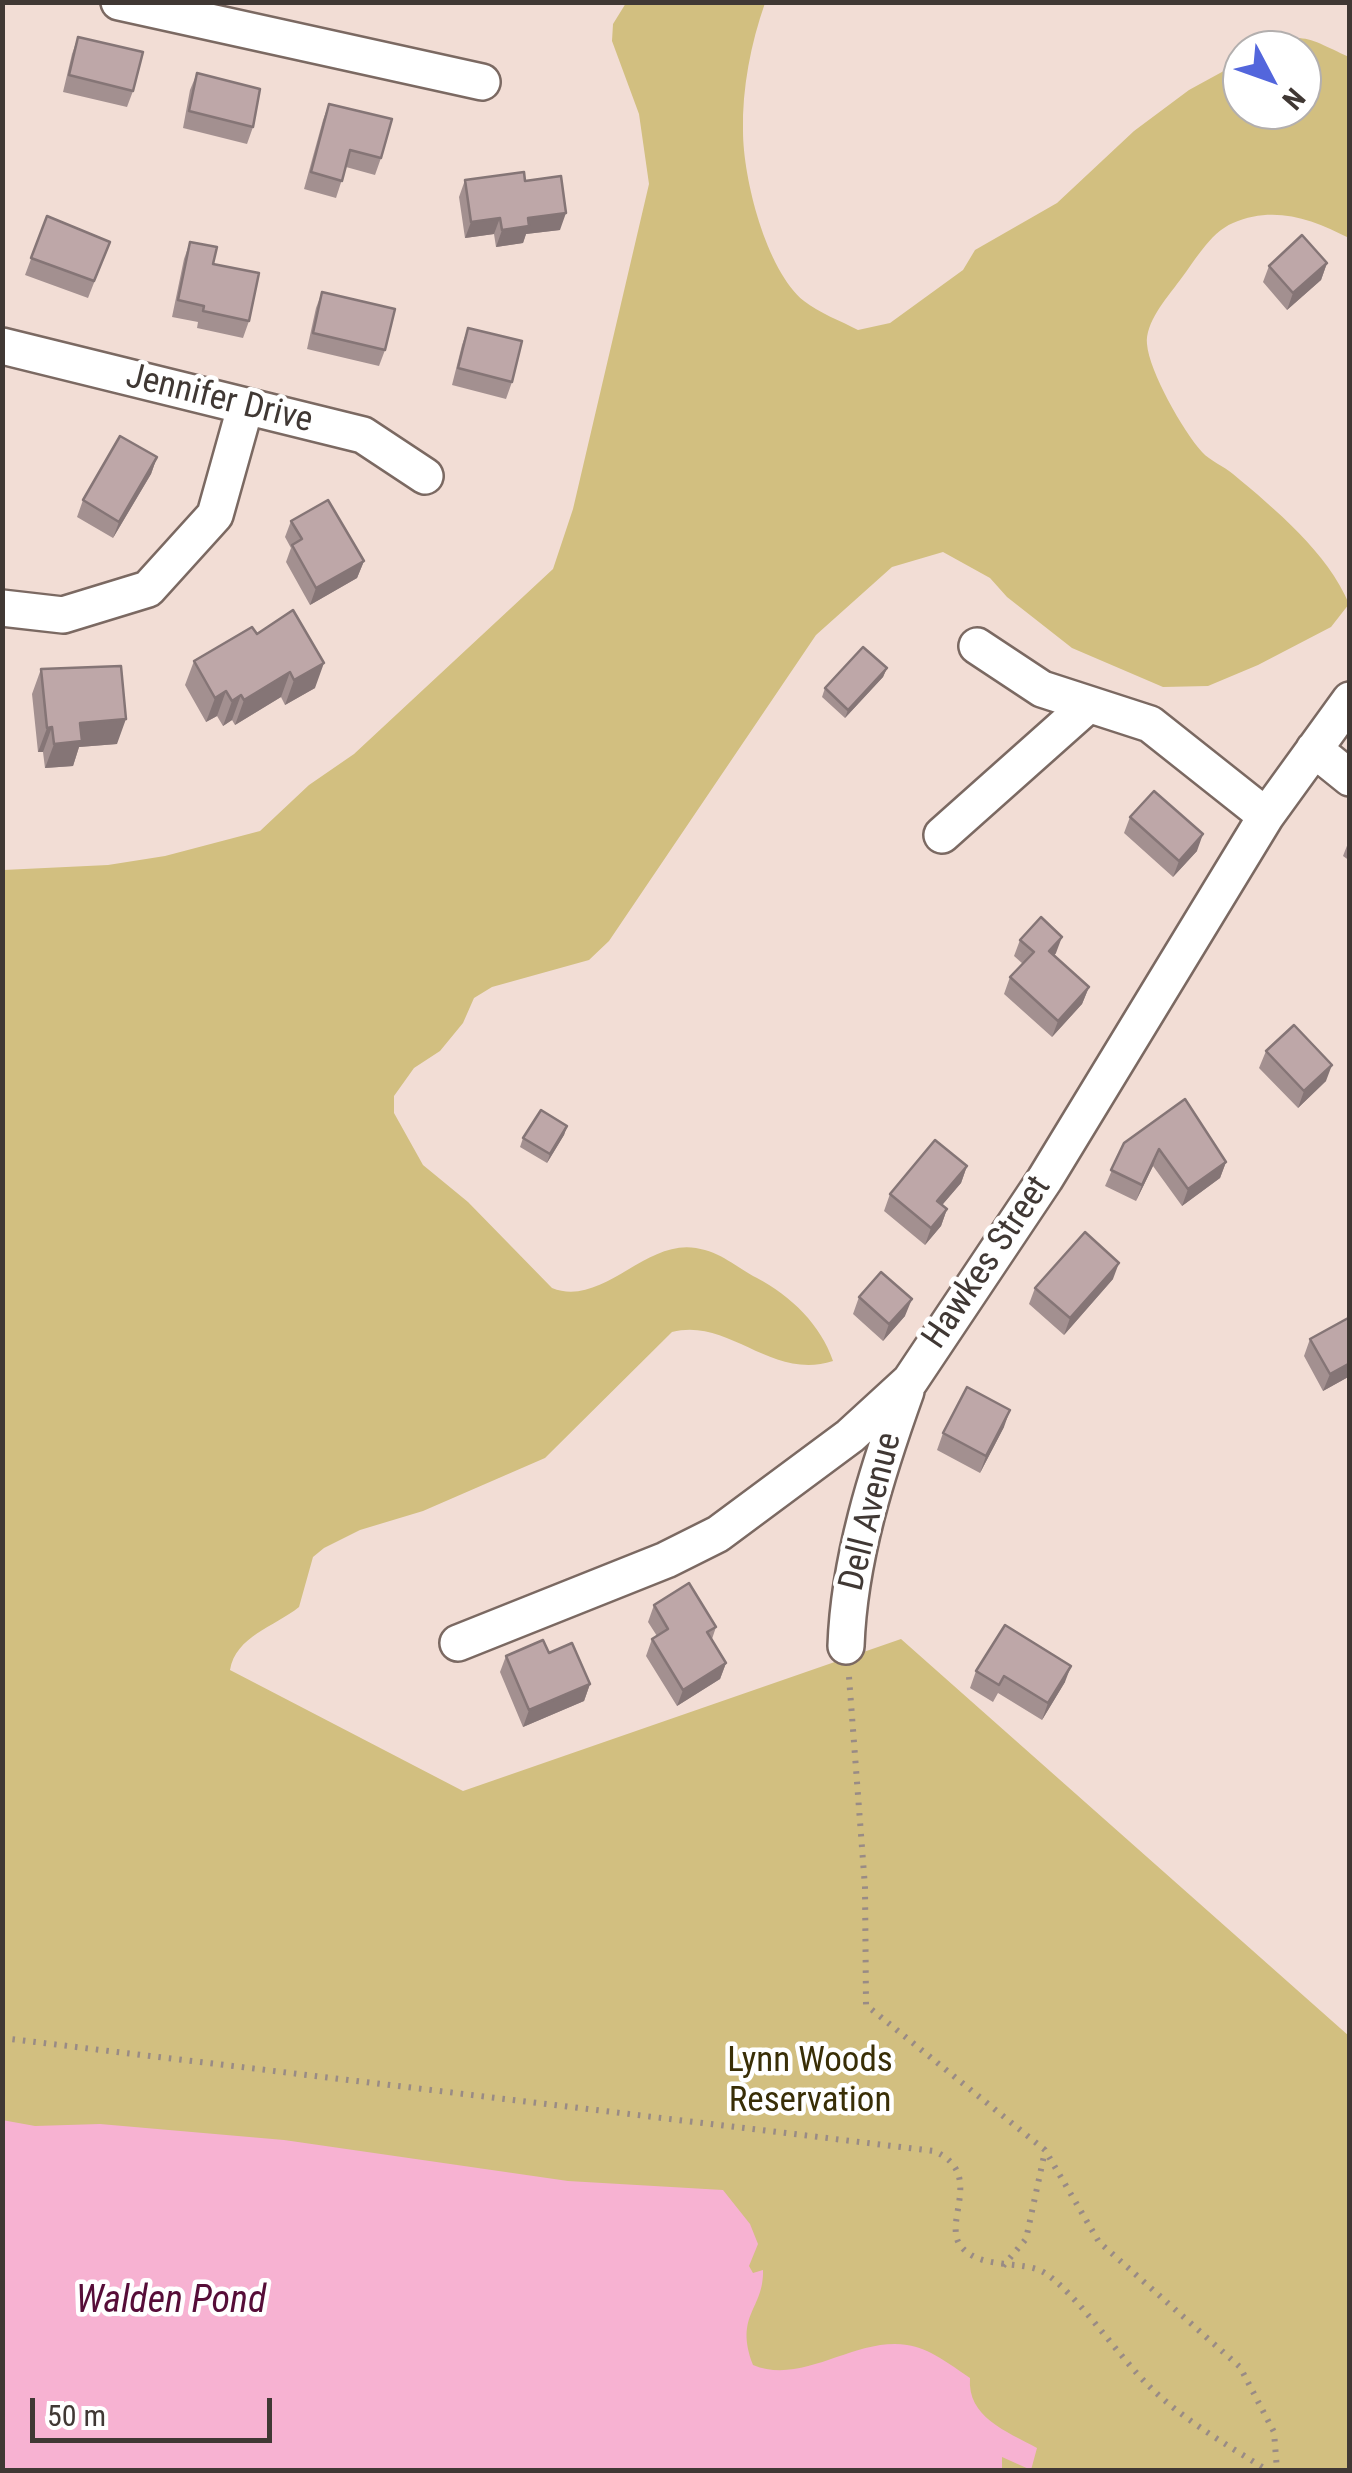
<!DOCTYPE html>
<html>
<head>
<meta charset="utf-8">
<style>
	body { margin:0 }
	#map { position:relative; width:1352px; height:2473px; overflow:hidden; background:#f2ddd5; font-family:"Roboto Condensed",sans-serif }
	canvas { display:block }
	.frame { position:absolute; inset:0; border:5px solid #403834; pointer-events:none }
	.north { position:absolute; left:1222px; top:30px; width:100px; height:100px; box-sizing:border-box; background:#fff; border:2px solid #b3afae; border-radius:50%; rotate:131deg; font-size:28px; font-weight:700; line-height:40px; text-align:center; color:#403834 }
	.north::after { content:''; display:block; margin:auto; width:35px; height:45px; background:#5366dc; clip-path:polygon(50% 0,100% 100%,50% 72%,0 100%) }
	.scale { position:absolute; left:30px; top:2398px; width:242px; height:45px; box-sizing:border-box; border:5px solid #403834; border-top:0; padding-left:12px; font-size:30px; line-height:35px; white-space:nowrap; color:#403834; -webkit-text-stroke:8px #fff; paint-order:stroke }
</style>
</head>
<body>
<div id="map">
<canvas width="1352" height="2473"></canvas>
<div class="frame"></div>
<div class="north">N</div>
<div class="scale">50 m</div>
</div>
<script>
const ctx = document.querySelector('canvas').getContext('2d');
ctx.lineJoin = 'round';
function fill(path, color) {
  ctx.fillStyle = color;
  ctx.fill(path, 'evenodd');
}
function strokePath(path, color, width, dash) {
  ctx.strokeStyle = color;
  ctx.lineWidth = width;
  ctx.lineCap = dash ? 'butt' : 'round';
  ctx.setLineDash(dash || []);
  ctx.stroke(path);
}
function label(font, color, halo, rows, align = 'center') {
  ctx.font = font + ' "Roboto Condensed",sans-serif';
  ctx.lineWidth = 9;
  ctx.setLineDash([]);
  ctx.textBaseline = 'middle';
  ctx.strokeStyle = halo;
  ctx.fillStyle = color;
  for (const [text, x, y, turn = 0] of rows) {
    ctx.save();
    ctx.translate(x, y);
    ctx.rotate((+turn || 0) * Math.PI / 180);
    ctx.textAlign = isNaN(turn) ? turn : align;
    if (halo) ctx.strokeText(text, 0, 0);
    ctx.fillText(text, 0, 0);
    ctx.restore();
  }
}
const green = new Path2D(`
	M626 3H765C751 43 742 88 743 131 743 178 766 270 804 301 819 313 841 321 858 330L890 323 963 270 975 250 1057 203 1134 131 1189 90 1242 61V110H1302V50H1261C1300 28 1311 40 1349 57V238C1312 219 1274 205 1233 223 1209 233 1194 263 1177 284 1166 299 1145 323 1147 344 1149 371 1183 431 1202 452 1210 461 1224 466 1233 474 1275 509 1328 553 1349 604L1331 627 1258 665 1208 686 1163 687 1072 648 1007 597 990 578 943 552 892 567 816 635 609 941 589 960 492 987 474 998 463 1023 440 1051 414 1068 394 1096V1113L423 1165 468 1202 552 1288C602 1308 645 1239 696 1248 721 1252 736 1267 757 1278 791 1296 821 1325 833 1361 771 1381 729 1317 672 1332L545 1458 423 1511 360 1530 324 1548 313 1557 299 1607C274 1627 236 1636 230 1670L463 1791 901 1639 1349 2036V2470H3V870L108 865 165 856 260 831 309 785 354 754 553 569 573 509 649 184 639 114 612 41 613 24Z`);
const water = new Path2D(`
	M2 2120 35 2126 100 2124 284 2140 568 2181 723 2190 750 2224 758 2244 749 2266 753 2273 763 2270C764 2310 734 2314 753 2365 803 2386 854 2337 907 2345 929 2348 951 2365 970 2378 967 2417 1006 2431 1037 2448L1031 2470 1002 2457V2470H3Z`);
const path = new Path2D(`
	M849 1677 865 1887 866 2005 1045 2150 1099 2242 1240 2367 1274 2432 1277 2470
	M2 2038 934 2151C985 2173 943 2221 960 2245 979 2271 1023 2259 1045 2273 1077 2294 1119 2357 1149 2386 1182 2419 1227 2445 1267 2470
	M1003 2266 1026 2239 1045 2151`);
const minor = new Path2D(`
	M119 2 482 82
	M2 346 363 435 425 476
	M2 608 63 615 148 589 215 515 245 408
	M977 646 1042 689 1150 724 1266 816
	M1314 749 1350 778
	M942 835 1088 705
	M458 1643 666 1560 718 1534 850 1436 910 1381 1045 1179 1266 816 1350 700
	M846 1646C849 1559 877 1472 906 1391`);
const wall = new Path2D(`
	M78 37 133 91 127 107 63 92 72 54Z
	M197 73 253 127 247 144 183 128 190 90Z
	M329 104 381 158 375 175 346 167 336 198 304 189 323 120Z
	M465 180 525 181 560 230 526 234 523 243 496 247 494 234 465 238 459 197Z
	M47 216 110 242 88 298 25 275Z
	M190 242 213 264 249 321 243 338 197 328 198 322 172 317 184 259Z
	M1327 263 1321 280 1287 310 1263 282 1269 266Z
	M322 292 385 350 379 366 307 349 316 308Z
	M468 328 512 382 506 399 452 385 462 345Z
	M157 457 151 474 113 538 77 517 83 500Z
	M291 521 364 561 357 578 310 605 286 562 291 548 285 537Z
	M257 634 315 688 285 705 281 697 235 725 232 720 223 726 217 716 206 722 185 685 194 661Z
	M887 668 883 677 845 718 822 697 825 688Z
	M41 669 117 744 79 747 73 766 45 768 43 752H38L32 694Z
	M1130 817 1197 851 1173 877 1124 833Z
	M1350 838V861L1343 856Z
	M1020 940 1056 953 1054 956 1089 987 1082 1004 1052 1037 1004 994 1010 977 1023 964 1014 956Z
	M1266 1051 1326 1081 1298 1108 1259 1068Z
	M567 1126 564 1135 547 1163 520 1147 523 1138Z
	M1124 1143 1226 1162 1220 1178 1182 1206 1153 1166 1136 1201 1105 1186Z
	M967 1166 961 1183 942 1205 947 1209 941 1226 925 1245 884 1211 890 1194Z
	M1113 1279 1064 1335 1029 1304 1035 1288Z
	M859 1297 905 1316 883 1341 853 1314Z
	M1350 1317V1376L1323 1391 1304 1356 1310 1339Z
	M1004 1427 980 1473 937 1450 943 1433Z
	M654 1605 716 1627 712 1639 726 1663 720 1679 677 1706 646 1656 652 1639 657 1636 648 1622Z
	M549 1653 590 1684 584 1701 523 1727 500 1672 506 1656Z
	M976 1671 1065 1682 1042 1720 998 1693 993 1702 970 1688Z`);
const shadedWall = new Path2D(`
	M566 213 560 230 526 234 523 243 496 247 502 230 528 218Z
	M500 218 494 234 465 238 471 222Z
	M1327 263 1321 280 1287 310 1293 293Z
	M157 457 151 474 113 538 119 522Z
	M364 561 357 578 310 605 316 588Z
	M324 663 315 688 285 705 294 680Z
	M887 668 883 677 845 718 848 710Z
	M290 672 281 697 235 725 244 700Z
	M226 691 217 716 206 722 215 698Z
	M241 695 232 720 223 726 232 701Z
	M126 719 117 744 79 747 73 766 45 768 54 744 80 723Z
	M52 727 43 752H38L47 728Z
	M1203 834 1197 851 1173 877 1179 861Z
	M1062 937 1056 953 1043 968 1049 951Z
	M1089 987 1082 1004 1052 1037 1058 1021Z
	M1332 1065 1326 1081 1298 1108 1304 1091Z
	M567 1126 564 1135 547 1163 550 1154Z
	M1159 1149 1153 1166 1136 1201 1142 1185Z
	M1226 1162 1220 1178 1182 1206 1188 1189Z
	M967 1166 961 1183 931 1218 937 1201Z
	M947 1209 941 1226 925 1245 931 1228Z
	M1119 1263 1113 1279 1064 1335 1070 1318Z
	M912 1299 905 1316 883 1341 889 1324Z
	M1350 1363V1376L1323 1391 1330 1374Z
	M1010 1410 1004 1427 980 1473 986 1456Z
	M726 1663 720 1679 677 1706 683 1690Z
	M1071 1666 1065 1682 1042 1720 1048 1703Z
	M590 1684 584 1701 523 1727 529 1710Z`);
const building = new Path2D(`
	M78 37 143 52 133 91 69 75Z
	M197 73 260 89 253 127 189 111Z
	M329 104 392 119 381 158 350 150 342 181 311 172Z
	M524 172 525 181 561 176 566 213 528 218 529 226 502 230 500 218 471 222 465 180Z
	M47 216 110 242 94 281 31 258Z
	M1302 235 1327 263 1293 293 1269 266Z
	M190 242 217 247 213 264 259 273 249 321 203 311 204 306 178 300Z
	M322 292 395 309 385 350 313 333Z
	M468 328 522 341 512 382 458 368Z
	M120 436 157 457 119 522 83 500Z
	M328 500 364 561 316 588 292 545 302 539 291 521Z
	M293 610 324 663 294 680 290 672 244 700 241 695 232 701 226 691 215 698 194 661 252 627 257 634Z
	M863 647 887 668 848 710 825 688Z
	M121 666 126 719 80 723 82 741 54 744 52 727 47 728 41 669Z
	M1154 791 1203 834 1179 861 1130 817Z
	M1041 917 1062 937 1049 951 1089 987 1058 1021 1010 977 1034 952 1020 940Z
	M1294 1025 1332 1065 1304 1091 1266 1051Z
	M1185 1099 1226 1162 1188 1189 1159 1149 1142 1185 1111 1170 1124 1143Z
	M541 1110 567 1126 550 1154 523 1138Z
	M935 1140 967 1166 937 1201 947 1209 931 1228 890 1194Z
	M1085 1232 1119 1263 1070 1318 1035 1288Z
	M881 1272 912 1299 889 1324 859 1297Z
	M1350 1317V1363L1330 1374 1310 1339Z
	M967 1387 1010 1410 986 1456 943 1433Z
	M689 1583 716 1627 707 1632 726 1663 683 1690 652 1639 668 1629 654 1605Z
	M1005 1625 1071 1666 1048 1703 1004 1676 999 1685 976 1671Z
	M543 1640 549 1653 572 1643 590 1684 529 1710 506 1656Z`);
const streetNames = [
	["Jennifer Drive",219,400,14],
	["Hawkes Street",988,1263,-56],
	["Dell Avenue",872,1512,-76]
];
const parkNames = [
	["Lynn Woods",810,2062],
	["Reservation",810,2102]
];
const waterNames = [
	["Walden Pond",171,2302]
];
fill(green, '#d2bf80');
fill(water, '#f7b2d2');
strokePath(minor, '#7b6962', 40);
strokePath(path, '#998b85', 6, [2.5, 8]);
strokePath(minor, '#fff', 35);
fill(wall, '#a39090');
fill(shadedWall, '#857576');
fill(building, '#bea7a8');
strokePath(building, '#857576', 2.5);
label('35px', '#403834', '#fff', streetNames);
label('35px', '#392e06', '#fff', parkNames);
label('italic 38px', '#560d38', '#fff', waterNames);
</script>
</body>
</html>
